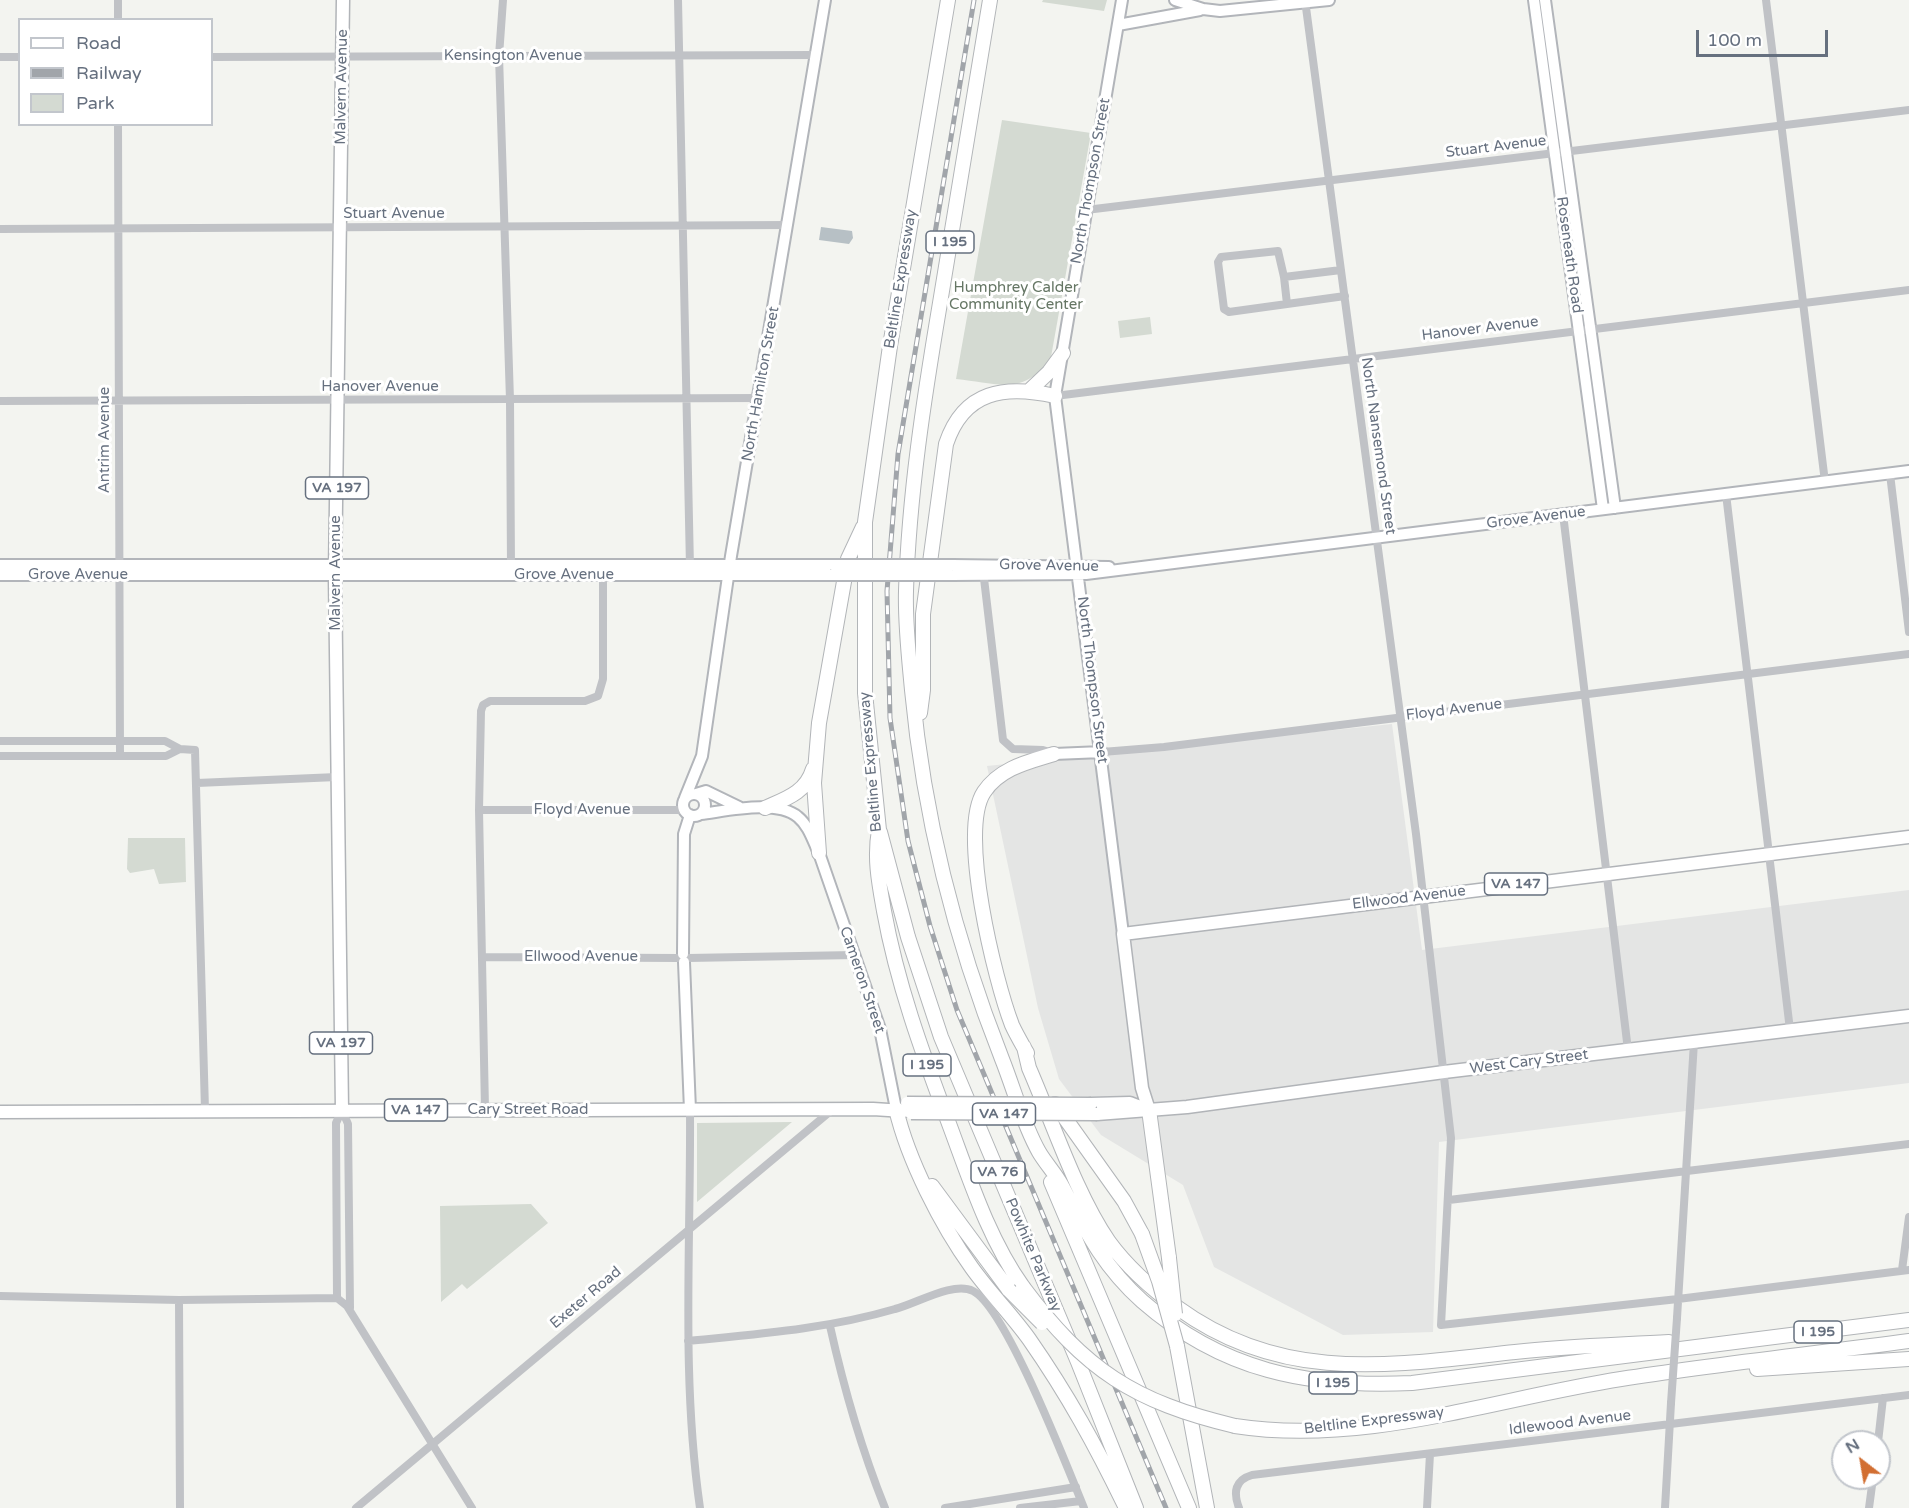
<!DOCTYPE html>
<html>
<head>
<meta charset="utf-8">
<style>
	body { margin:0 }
	#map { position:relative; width:1909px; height:1508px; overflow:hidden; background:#f3f4f0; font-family:"Varela Round",sans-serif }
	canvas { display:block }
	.legend { position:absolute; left:18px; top:18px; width:195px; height:108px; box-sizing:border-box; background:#fff; border:2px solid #c2c6cc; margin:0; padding:8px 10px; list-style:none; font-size:18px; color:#66707f }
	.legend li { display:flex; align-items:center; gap:12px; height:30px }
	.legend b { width:30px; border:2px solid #c2c6cc }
	.north { position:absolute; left:1831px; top:1430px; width:60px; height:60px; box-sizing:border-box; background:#fff; border:2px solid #c2c6cc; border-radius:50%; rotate:329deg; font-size:16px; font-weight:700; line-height:24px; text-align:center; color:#66707f }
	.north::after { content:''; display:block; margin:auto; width:21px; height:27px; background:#d26f32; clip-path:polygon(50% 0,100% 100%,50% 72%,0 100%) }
	.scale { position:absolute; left:1696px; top:30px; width:132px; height:27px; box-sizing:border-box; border:3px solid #66707f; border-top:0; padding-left:8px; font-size:18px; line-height:21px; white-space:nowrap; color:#66707f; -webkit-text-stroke:4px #fff; paint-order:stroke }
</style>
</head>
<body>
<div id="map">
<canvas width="1909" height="1508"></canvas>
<ul class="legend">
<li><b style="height:8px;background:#fff"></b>Road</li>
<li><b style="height:8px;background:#a1a5aa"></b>Railway</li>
<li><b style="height:16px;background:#d4dad2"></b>Park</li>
</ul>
<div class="north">N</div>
<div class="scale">100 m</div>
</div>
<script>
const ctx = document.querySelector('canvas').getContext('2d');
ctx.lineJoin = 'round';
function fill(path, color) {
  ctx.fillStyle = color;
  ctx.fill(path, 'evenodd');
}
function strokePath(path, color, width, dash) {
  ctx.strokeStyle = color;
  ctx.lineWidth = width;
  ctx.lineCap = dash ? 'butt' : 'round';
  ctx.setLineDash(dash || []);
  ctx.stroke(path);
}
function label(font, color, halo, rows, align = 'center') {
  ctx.font = font + ' "Varela Round",sans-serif';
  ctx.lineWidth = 6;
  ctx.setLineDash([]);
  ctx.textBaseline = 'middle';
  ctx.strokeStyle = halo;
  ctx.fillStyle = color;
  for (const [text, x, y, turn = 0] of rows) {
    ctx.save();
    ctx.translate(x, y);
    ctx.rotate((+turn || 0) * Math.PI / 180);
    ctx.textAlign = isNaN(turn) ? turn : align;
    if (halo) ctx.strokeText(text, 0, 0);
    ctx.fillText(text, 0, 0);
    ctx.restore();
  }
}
const built = new Path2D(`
	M1392 724 1422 950 1909 890V1083L1439 1142 1433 1332 1343 1335 1214 1267 1183 1185 1101 1135 1059 1079 1038 1008 987 766Z`);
const green = new Path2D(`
	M1043 0H1107L1104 11 1042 2Z
	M1002 120 1091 133 1051 357C1025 397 997 383 956 379Z
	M1150 317 1152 334 1120 338 1118 321Z
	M128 838H185L186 882 159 884 154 869 130 873 127 869Z
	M792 1122 697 1202V1123Z
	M531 1204 548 1223 467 1289 462 1284 441 1302 440 1206Z`);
const water = new Path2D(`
	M821 227 852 231 853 238 849 244 819 240Z`);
const street = new Path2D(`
	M118 0V20
	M503 0 499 56 510 400 511 568
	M678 0 690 567
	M1305 0 1416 834 1451 1138 1441 1325 1678 1299 1909 1270
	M1766 0 1825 482
	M0 57H20
	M212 57 814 55
	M118 124 120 756
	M1086 210 1909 110
	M0 229 787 225
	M1341 270 1284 277 1278 251 1221 257 1218 262 1224 309 1229 312 1345 296
	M1284 277 1287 304
	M1055 396 1909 290
	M0 401 759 398
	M1890 474 1909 632
	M1726 494 1790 1030
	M1563 514 1628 1050
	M983 570 1003 740 1013 749 1043 750 1053 753
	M0 741H165L180 749
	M1102 752 1164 747 1909 654
	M0 756H166L180 749 195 750 205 1110
	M197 783 337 777
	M479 810H685
	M483 957 679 958
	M688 958 855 955
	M485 1109 479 810 481 711 483 705 490 701H585L598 696 603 679V573
	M342 1110 348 1124 350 1308
	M690 1110C691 1243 681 1376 700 1508
	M1449 1200 1909 1144
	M1902 1270 1909 1217
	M0 1296 179 1300 337 1298
	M337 1298 347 1306 472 1508
	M337 1298 336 1123 342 1110
	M179 1300 180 1508
	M1677 1318 1694 1042
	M830 1326C844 1389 861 1448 885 1508
	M688 1341C758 1334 827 1329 895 1309 916 1304 953 1281 973 1291 1006 1308 1067 1467 1084 1508
	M1878 1442 1883 1398
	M356 1508 832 1110
	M945 1508 1076 1487
	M1020 1508 1081 1501
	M1239 1508C1233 1492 1235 1480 1252 1475L1909 1395
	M1427 1508 1430 1454
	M1665 1508 1671 1403
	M1869 1508 1873 1478`);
const secondary = new Path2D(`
	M1122 0 1055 396 1123 934
	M1175 0 1203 9 1220 11 1329 0
	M1534 0 1603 509
	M1545 0 1615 508
	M1118 25 1200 10
	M0 565H832
	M953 565 1109 567
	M0 575H830
	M952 575 1086 574 1909 471
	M1054 754 1102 752
	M683 805a11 11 0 1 1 22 0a11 11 0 1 1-22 0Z
	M696 794 706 791 739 807
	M685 798 702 756 731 556 825 0
	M701 814C726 811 777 799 798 817 809 826 813 841 819 853L880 1029 896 1109
	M683 954 684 834 690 815
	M684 962 690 1110`);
const primary = new Path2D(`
	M1091 1104 1130 1103 1148 1110
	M342 1110 335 575 343 0
	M1149 1110 1142 1088 1123 934 1909 837
	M0 1112 873 1109 904 1111
	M1097 1114 1187 1107 1444 1072 1909 1016`);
const highway = new Path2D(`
	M948 0 890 346 865 522V693L879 830C874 858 879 883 884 911 897 983 922 1052 948 1121 969 1177 988 1238 1023 1287
	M990 0C974 101 956 202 940 303 924 398 909 494 906 591 905 624 909 657 912 690 924 818 955 940 1002 1059 1014 1089 1023 1124 1039 1152 1046 1164 1056 1174 1062 1186 1086 1231 1103 1266 1142 1301 1222 1371 1308 1388 1412 1383L1909 1320
	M1030 390 1049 372 1063 353
	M920 713 923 690V614L946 444C964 390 1005 385 1055 396
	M765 808C785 799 806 793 813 769
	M880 832 908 937 941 1037 1078 1362 1136 1508
	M819 853 814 783 819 723 848 559 863 527
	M1024 1047 1029 1068C1053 1123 1076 1194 1109 1242 1128 1268 1152 1289 1178 1308 1284 1385 1393 1365 1515 1352 1566 1346 1618 1345 1669 1342
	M1027 1053C1022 1044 1016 1034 1012 1025 995 981 958 831 984 792 1000 768 1028 762 1054 754
	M1055 1104 1124 1201 1142 1234
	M896 1109C908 1160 941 1225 972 1268 990 1293 1011 1314 1029 1339 1068 1395 1096 1446 1126 1508
	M1149 1110 1169 1258
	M1051 1182 1189 1508
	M932 1186 1009 1290
	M1177 1346 1207 1508
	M1757 1369 1909 1359
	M1235 1426C1364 1446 1494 1399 1621 1379 1716 1364 1813 1354 1909 1341`);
const rail = new Path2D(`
	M974 0 898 454 887 591 890 718 908 841 930 926 957 1010 1166 1508`);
const streetBridge = new Path2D(`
	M1671 1403 1677 1318`);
const secondaryBridge = new Path2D(`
	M832 565H953
	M830 575H952`);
const primaryBridge = new Path2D(`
	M907 1103 1091 1104
	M911 1113 1097 1114`);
const highwayBridge = new Path2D(`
	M1142 1234 1159 1281 1177 1346
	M1169 1258 1175 1314
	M1023 1287C1085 1370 1134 1402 1235 1426
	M1009 1290 1042 1323`);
const shields = [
	[950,242,48],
	[337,488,63],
	[1516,884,63],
	[341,1043,63],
	[927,1065,48],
	[416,1110,63],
	[1004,1114,63],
	[998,1172,54],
	[1818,1332,48],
	[1333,1383,48]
];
const shieldNames = [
	["I 195",950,242],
	["VA 197",337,488],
	["VA 147",1516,884],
	["VA 197",341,1043],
	["I 195",927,1065],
	["VA 147",416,1110],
	["VA 147",1004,1114],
	["VA 76",998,1172],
	["I 195",1818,1332],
	["I 195",1333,1383]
];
const streetNames = [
	["Kensington Avenue",513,56],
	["Malvern Avenue",342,87,-89],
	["Stuart Avenue",1496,147,-7],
	["North Thompson Street",1091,181,-80],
	["Stuart Avenue",394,214],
	["Roseneath Road",1569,255,82],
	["Beltline Expressway",901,279,-81],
	["Hanover Avenue",1480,329,-7],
	["North Hamilton Street",761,384,-80],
	["Hanover Avenue",380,387],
	["Antrim Avenue",105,440,-90],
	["North Nansemond Street",1378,446,82],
	["Grove Avenue",1536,518,-7],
	["Grove Avenue",1049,566,1],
	["Malvern Avenue",336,573,-90],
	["Grove Avenue",78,575],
	["Grove Avenue",564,575],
	["North Thompson Street",1092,680,83],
	["Floyd Avenue",1454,710,-7],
	["Beltline Expressway",871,762,-95],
	["Floyd Avenue",582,810],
	["Ellwood Avenue",1409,898,-7],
	["Ellwood Avenue",581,957],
	["Cameron Street",862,980,71],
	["West Cary Street",1529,1062,-7],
	["Cary Street Road",528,1110],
	["Powhite Parkway",1033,1255,67],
	["Exeter Road",586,1298,-40],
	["Beltline Expressway",1374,1421,-7],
	["Idlewood Avenue",1570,1423,-7]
];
const parkNames = [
	["Humphrey Calder",1016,288],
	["Community Center",1016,305]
];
fill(built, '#e4e5e4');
fill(green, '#d4dad2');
fill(water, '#b7c0c5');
strokePath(secondary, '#b2b5ba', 14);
strokePath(primary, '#b1b4b8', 15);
strokePath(highway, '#b2b5b8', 16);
strokePath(street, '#c0c2c6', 8);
strokePath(secondary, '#fff', 10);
strokePath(primary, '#fff', 12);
strokePath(highway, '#fff', 14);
strokePath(rail, '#a1a5aa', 5);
strokePath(rail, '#fff', 3, [9]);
strokePath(secondaryBridge, '#b2b5ba', 14, []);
strokePath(primaryBridge, '#b1b4b8', 15, []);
strokePath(highwayBridge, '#b2b5b8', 16, []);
strokePath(streetBridge, '#c0c2c6', 8);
strokePath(secondaryBridge, '#fff', 10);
strokePath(primaryBridge, '#fff', 12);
strokePath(highwayBridge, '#fff', 14);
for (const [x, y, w] of shields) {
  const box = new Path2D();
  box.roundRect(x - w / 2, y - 11, w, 22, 4.5);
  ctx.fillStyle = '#fff';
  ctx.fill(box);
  strokePath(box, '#66707f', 1.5);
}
label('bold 14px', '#66707f', null, shieldNames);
label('15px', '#66707f', '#fff', streetNames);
label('15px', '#657664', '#fff', parkNames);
</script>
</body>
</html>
